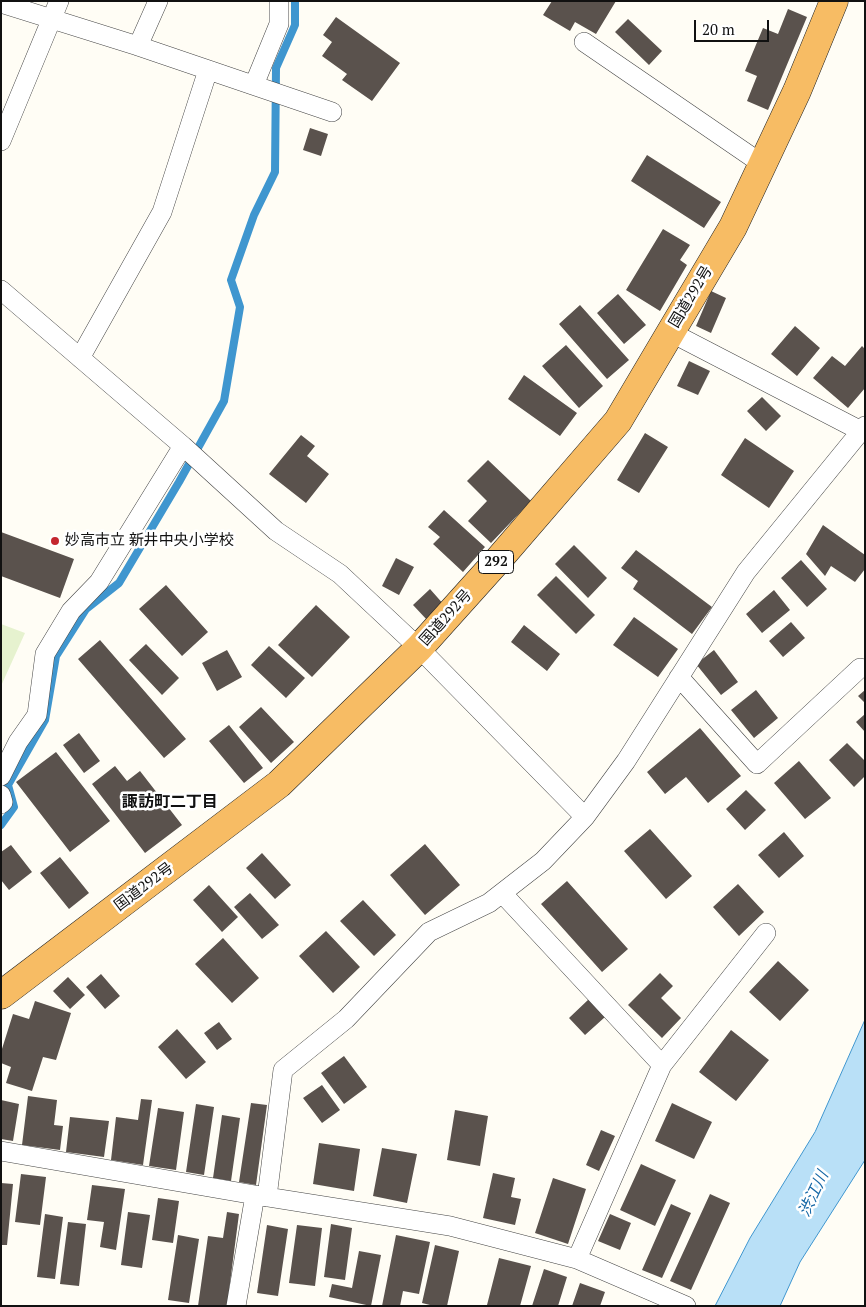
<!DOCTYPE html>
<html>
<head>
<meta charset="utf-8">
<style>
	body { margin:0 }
	#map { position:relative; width:866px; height:1307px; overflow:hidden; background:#fffdf5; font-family:"PT Serif",serif }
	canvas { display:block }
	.frame { position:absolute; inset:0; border:2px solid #111; pointer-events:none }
	.scale { position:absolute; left:694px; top:20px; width:75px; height:22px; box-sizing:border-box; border:2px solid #111; border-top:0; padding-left:6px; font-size:15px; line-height:18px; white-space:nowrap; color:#111; -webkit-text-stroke:4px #fff; paint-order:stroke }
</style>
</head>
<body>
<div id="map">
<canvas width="866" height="1307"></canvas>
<div class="frame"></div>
<div class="scale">20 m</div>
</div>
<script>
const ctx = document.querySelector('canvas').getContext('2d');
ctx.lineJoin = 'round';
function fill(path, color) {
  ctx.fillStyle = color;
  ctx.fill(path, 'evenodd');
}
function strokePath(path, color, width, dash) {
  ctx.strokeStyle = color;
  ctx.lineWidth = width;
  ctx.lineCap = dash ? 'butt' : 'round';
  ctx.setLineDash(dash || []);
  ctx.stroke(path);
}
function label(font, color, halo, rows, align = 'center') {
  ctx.font = font + ' "PT Serif","Noto Sans JP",serif';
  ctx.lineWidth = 5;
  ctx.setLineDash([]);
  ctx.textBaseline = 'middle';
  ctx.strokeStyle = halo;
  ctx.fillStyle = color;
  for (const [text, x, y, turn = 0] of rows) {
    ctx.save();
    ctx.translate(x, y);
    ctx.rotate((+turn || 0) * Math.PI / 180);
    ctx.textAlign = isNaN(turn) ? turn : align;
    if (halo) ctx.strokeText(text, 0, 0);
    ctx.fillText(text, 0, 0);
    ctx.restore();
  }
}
const pitch = new Path2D(`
	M1 624 25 633 1 686Z`);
const water = new Path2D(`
	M865 1020V1160L800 1262 780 1306H715L750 1238 815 1132Z`);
const stream = new Path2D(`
	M1 825 14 807 8 785 45 720 56 656 86 609 119 583 179 482 224 401 240 307 231 280 254 215 275 172 276 68 295 25V1`);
const building = new Path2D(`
	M552 1H616L596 34 575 22 570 31 543 15Z
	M788 9 807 17 768 110 747 101 757 76 745 71 763 28 778 34Z
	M336 17 400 63 372 101 342 80 347 74 322 56 332 42 323 35Z
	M628 19 662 51 649 65 615 32Z
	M310 128 328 134 321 156 303 150Z
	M647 155 721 202 704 228 631 181Z
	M663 229 690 245 680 260 687 265 660 311 626 290Z
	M711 291 726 298 711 333 696 326Z
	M618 294 646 325 624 344 597 313Z
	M580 305 629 360 607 379 559 324Z
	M795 326 820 348 797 376 771 354Z
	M566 345 603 386 579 408 542 366Z
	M862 346 865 349V388L848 408 813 378 832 356 845 366Z
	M689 361 710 371 698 395 677 386Z
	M524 375 577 413 560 436 508 399Z
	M762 397 781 416 766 431 747 411Z
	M645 433 668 447 639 493 617 480Z
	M301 435 315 446 307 456 329 474 306 503 269 474Z
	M745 438 794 471 769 508 721 475Z
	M488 460 531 501 491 543 468 521 487 501 467 481Z
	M444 510 485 547 463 572 433 544 440 537 428 527Z
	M823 525 865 555V569L855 582 831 566 825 576 806 554Z
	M1 532 74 559 60 598 1 576Z
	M574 545 607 578 588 598 555 564Z
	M636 550 712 607 692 634 633 589 638 581 621 568Z
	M396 558 414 567 399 595 382 586Z
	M801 560 827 589 807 607 781 578Z
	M556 576 595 615 576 634 537 595Z
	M166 585 208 632 182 656 139 609Z
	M430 589 445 606 428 621 413 605Z
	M774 590 790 610 762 633 746 614Z
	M316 605 350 637 312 677 278 645Z
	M634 617 678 649 658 677 613 645Z
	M791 622 805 638 783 657 769 641Z
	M524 625 560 654 547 671 511 642Z
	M100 640 186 739 164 758 78 659Z
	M146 644 179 678 162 695 129 660Z
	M269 646 305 678 286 698 251 665Z
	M227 650 242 677 217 691 202 663Z
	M714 650 738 682 721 695 696 664Z
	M756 690 778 718 754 738 731 710Z
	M865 690V703L858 696Z
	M261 707 294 742 271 763 239 727Z
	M865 714V732L856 722Z
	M229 725 263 768 244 783 209 741Z
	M700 728 741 776 708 803 686 777 665 794 647 772Z
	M79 733 100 761 84 773 63 745Z
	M847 743 865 761V776L854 787 829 760Z
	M56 752 110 821 70 852 16 782Z
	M799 761 831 798 805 819 774 783Z
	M115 766 127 781 140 771 182 825 145 853 92 784Z
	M746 790 766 810 745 830 726 809Z
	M650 829 692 876 666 899 624 851Z
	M784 832 804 856 779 878 758 855Z
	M425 844 460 885 425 915 390 875Z
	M11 845 32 872 9 890 1 880V852Z
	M262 853 291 885 275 899 246 868Z
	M60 857 89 893 69 909 40 873Z
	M567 881 628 949 602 972 541 904Z
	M738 884 764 912 739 936 713 907Z
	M209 885 238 917 222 932 193 900Z
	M250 893 279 925 262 939 234 907Z
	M363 900 396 935 374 956 340 921Z
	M326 931 360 967 333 993 299 956Z
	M223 938 259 978 232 1003 195 964Z
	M778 961 809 990 780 1021 749 992Z
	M660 973 673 986 661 998 681 1018 662 1038 628 1005Z
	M101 974 120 996 105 1009 86 987Z
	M68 977 85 995 70 1009 53 991Z
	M589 999 605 1017 585 1035 569 1018Z
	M35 1001 71 1013 56 1060 43 1057 32 1091 6 1083 11 1067 1 1063V1052L13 1014 29 1019Z
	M219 1022 232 1039 217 1050 204 1033Z
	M177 1029 206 1062 186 1079 158 1047Z
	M731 1030 769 1060 736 1101 699 1072Z
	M344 1056 367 1087 344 1104 321 1073Z
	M322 1085 340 1110 322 1123 303 1098Z
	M28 1096 57 1100 54 1125 63 1126 60 1150 22 1145Z
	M141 1099 152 1100 143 1165 111 1160 116 1117 138 1120Z
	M1 1100 19 1104 13 1141 1 1139Z
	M251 1103 267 1105 256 1185 239 1182Z
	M672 1103 712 1122 694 1159 655 1141Z
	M196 1104 214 1107 204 1175 186 1172Z
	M158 1108 184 1112 176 1170 149 1166Z
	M455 1110 488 1116 480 1166 447 1160Z
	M222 1115 240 1118 231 1181 213 1178Z
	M70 1117 109 1121 104 1157 66 1152Z
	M601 1130 615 1136 599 1171 586 1165Z
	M319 1143 360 1149 354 1191 313 1184Z
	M382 1148 417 1154 407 1203 373 1196Z
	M641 1164 676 1180 655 1226 620 1210Z
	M493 1173 515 1178 511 1197 521 1199 515 1225 483 1218Z
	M21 1174 46 1177 40 1225 15 1222Z
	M553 1178 586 1189 568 1244 535 1233Z
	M1 1183 13 1184 7 1245H1Z
	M92 1185 125 1189 116 1250 100 1247 104 1222 87 1220Z
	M710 1194 730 1203 691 1290 670 1281Z
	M158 1198 179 1201 173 1243 152 1240Z
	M671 1204 691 1213 662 1278 642 1270Z
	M128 1212 150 1215 142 1268 121 1265Z
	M227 1212 239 1214 227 1306H198L208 1236 223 1238Z
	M45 1214 63 1217 55 1279 37 1277Z
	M610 1214 631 1223 620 1250 598 1241Z
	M68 1222 86 1224 79 1286 60 1284Z
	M331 1224 352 1228 345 1280 324 1277Z
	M267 1225 288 1229 278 1296 257 1293Z
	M297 1225 322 1228 315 1286 289 1283Z
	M178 1235 199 1239 189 1303 168 1300Z
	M396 1235 430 1242 419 1294 403 1291 400 1306H382Z
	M435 1245 459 1251 447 1306H434L422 1303Z
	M359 1251 381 1255 371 1306 329 1297 332 1284 352 1288Z
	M499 1258 531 1266 520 1306 487 1305Z
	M544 1269 567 1277 558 1306H532Z
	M580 1283 605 1292 600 1306H572Z`);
const minor = new Path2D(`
	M1 3 138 46 332 112
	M584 42 762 164
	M138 46 158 1
	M254 85 279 24V1
	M1 141 59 1
	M1 290 183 446 276 531 340 574 419 648 585 817
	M670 332 861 431
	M80 358 162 212 208 70
	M679 677 757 764 860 668
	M1 776 18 742 37 715 45 654 71 611 99 582 183 446
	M1 795 3 802 1 804
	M502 893 662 1065
	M1 1151 255 1195 450 1226 577 1259 686 1306
	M267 1197 283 1070 346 1019 429 932 489 903 543 861 585 817 626 761 746 572 865 426
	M577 1259 662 1065 766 933
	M236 1306 255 1195`);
const trunk = new Path2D(`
	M1 995 279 784 419 648 499 559 618 421 733 227 797 91 834 1`);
const markers = [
	[55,541,5,"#c4262e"]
];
const shields = [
	[496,562,35]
];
const shieldNames = [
	["292",496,562]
];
const streetNames = [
	["国道292号",691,297,-59],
	["国道292号",446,618,-48],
	["国道292号",144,887,-37]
];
const poiNames = [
	["妙高市立 新井中央小学校",65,541]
];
const neighbourhoodNames = [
	["諏訪町二丁目",170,802]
];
const waterNames = [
	["渋江川",814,1194,-65]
];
fill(pitch, '#e6f2cf');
fill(water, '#b9e0f7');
strokePath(water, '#3f96cf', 1);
strokePath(stream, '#3f96cf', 8);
fill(building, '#5a524d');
strokePath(minor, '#444', 20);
strokePath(trunk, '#222', 29);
strokePath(minor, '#fff', 19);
strokePath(trunk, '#f7bc64', 28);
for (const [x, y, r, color] of markers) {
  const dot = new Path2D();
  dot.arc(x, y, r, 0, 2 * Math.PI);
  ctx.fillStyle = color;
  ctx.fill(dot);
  strokePath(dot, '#fff', 2);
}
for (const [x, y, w] of shields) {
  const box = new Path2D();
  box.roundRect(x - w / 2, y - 11.5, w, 23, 4);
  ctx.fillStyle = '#fff';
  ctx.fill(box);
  strokePath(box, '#111', 1);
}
label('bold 14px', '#111', null, shieldNames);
label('15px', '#111', '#fff', streetNames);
label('15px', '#111', '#fff', poiNames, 'left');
label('bold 16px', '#111', '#fff', neighbourhoodNames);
label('italic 16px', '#1768a6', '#fff', waterNames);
</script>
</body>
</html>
